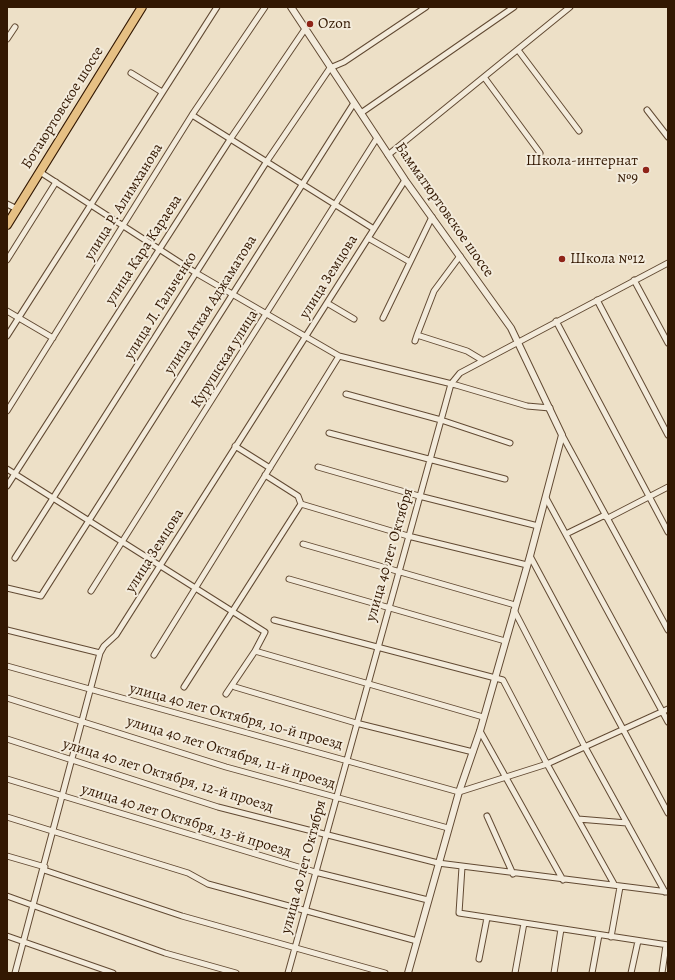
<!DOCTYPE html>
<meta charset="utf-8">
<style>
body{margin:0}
#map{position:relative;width:675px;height:980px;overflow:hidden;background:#ede0c7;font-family:Alegreya,serif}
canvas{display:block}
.frame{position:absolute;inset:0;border:8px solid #331802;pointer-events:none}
</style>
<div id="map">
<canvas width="675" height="980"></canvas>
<div class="frame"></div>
</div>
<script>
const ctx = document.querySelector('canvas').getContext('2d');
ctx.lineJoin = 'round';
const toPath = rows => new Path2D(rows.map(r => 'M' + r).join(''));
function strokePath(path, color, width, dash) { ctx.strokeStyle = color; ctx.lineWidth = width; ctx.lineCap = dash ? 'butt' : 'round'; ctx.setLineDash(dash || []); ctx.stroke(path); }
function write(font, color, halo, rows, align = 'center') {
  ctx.font = font + ' Alegreya,serif'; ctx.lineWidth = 4; ctx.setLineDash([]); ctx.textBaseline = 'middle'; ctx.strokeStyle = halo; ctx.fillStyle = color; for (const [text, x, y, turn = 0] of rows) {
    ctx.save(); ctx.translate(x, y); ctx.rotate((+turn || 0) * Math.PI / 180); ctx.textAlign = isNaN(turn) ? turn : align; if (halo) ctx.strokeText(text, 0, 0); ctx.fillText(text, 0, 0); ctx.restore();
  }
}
const minor = toPath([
 [7,39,15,27],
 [518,50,579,131],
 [131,73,162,92],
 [484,77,540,153],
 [647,110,668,137],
 [361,113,514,7],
 [192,115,374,229],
 [388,155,570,7],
 [40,172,196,273,339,356,456,385,527,406,550,408],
 [7,204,17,209],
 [368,238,410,262],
 [7,260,56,182],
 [634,280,668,343],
 [597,300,668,435],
 [327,303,354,319],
 [7,311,53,338],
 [383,318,432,217],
 [556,321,668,532],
 [417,335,434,291,460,256],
 [7,336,217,7],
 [415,341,417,335,467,351,482,360],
 [346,394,441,420,510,443],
 [7,411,192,115,265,7],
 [329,433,505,479],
 [562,435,668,630],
 [235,446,270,468],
 [318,467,419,496,538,526],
 [7,469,265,632,255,651,226,694],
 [7,486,231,138,305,29],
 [546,498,668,722],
 [301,504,408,536,527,565],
 [566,534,603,516,608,518,668,487],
 [303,544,515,605],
 [530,556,668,813],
 [15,558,267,161,330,68,344,62,426,7],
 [289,579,505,641],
 [7,588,41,596,354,103],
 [91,591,377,138],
 [514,610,585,747,665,892],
 [274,620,503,680,547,764,614,884],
 [7,630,100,653],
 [255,651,483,717],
 [154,655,339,356],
 [7,666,459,792,547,764,668,709],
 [184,687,301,504,298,496,265,475],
 [235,687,356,723,473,752],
 [7,698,226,767,448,828],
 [480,731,563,880],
 [7,739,218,807,438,863,668,892],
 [7,779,315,872,428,900],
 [487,816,513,874],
 [7,817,188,873,208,884,417,941],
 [578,819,627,823],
 [7,856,45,867],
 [462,867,459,913,668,945],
 [44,870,182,916,385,973],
 [7,896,165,953,236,973],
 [7,936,113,973],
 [611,937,620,887],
 [479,959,487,918],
 [15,973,100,653,104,646,116,635,405,180],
 [288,973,451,384,460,373,668,263],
 [515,973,524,923],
 [554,973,561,929],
 [592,973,599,935],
 [631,973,638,941],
 [662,973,666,945]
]);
const tertiary = toPath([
 [291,7,405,180,511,328,562,435,530,556,480,731,459,792,408,973]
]);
const primary = toPath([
 [7,225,142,7]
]);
strokePath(minor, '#624a33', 7);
strokePath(tertiary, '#624a33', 8);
strokePath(primary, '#331802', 10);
strokePath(minor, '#f3ebdb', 5);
strokePath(tertiary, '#f3ebdb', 6);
strokePath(primary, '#e6c084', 8);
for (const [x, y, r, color] of [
 [310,24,4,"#8f2418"],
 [646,170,4,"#8f2418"],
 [562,259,4,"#8f2418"]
]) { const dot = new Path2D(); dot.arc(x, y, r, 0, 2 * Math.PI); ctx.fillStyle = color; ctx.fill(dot); strokePath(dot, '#f3ebdb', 1.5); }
write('15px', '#331802', '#f3ebdb', [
 ["Ozon",318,24],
 ["Школа-интернат",638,161,"right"],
 ["№9",638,178,"right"],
 ["Школа №12",570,259]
], 'left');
write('15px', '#331802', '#f3ebdb', [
 ["Ботаюртовское шоссе",63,108,-58],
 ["улица Р. Алимханова",124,202,-58],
 ["Бамматюртовское шоссе",444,210,55],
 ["улица Кара Караева",144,250,-57],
 ["улица Земцова",329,277,-58],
 ["улица Аткая Аджаматова",211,305,-58],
 ["улица Л. Гальченко",161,306,-58],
 ["Курушская улица",225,359,-58],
 ["улица Земцова",155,551,-58],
 ["улица 40 лет Октября",390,555,-74],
 ["улица 40 лет Октября, 10-й проезд",236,717,15],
 ["улица 40 лет Октября, 11-й проезд",231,753,17],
 ["улица 40 лет Октября, 12-й проезд",168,776,17],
 ["улица 40 лет Октября, 13-й проезд",186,821,17],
 ["улица 40 лет Октября",304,867,-75]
]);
</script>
